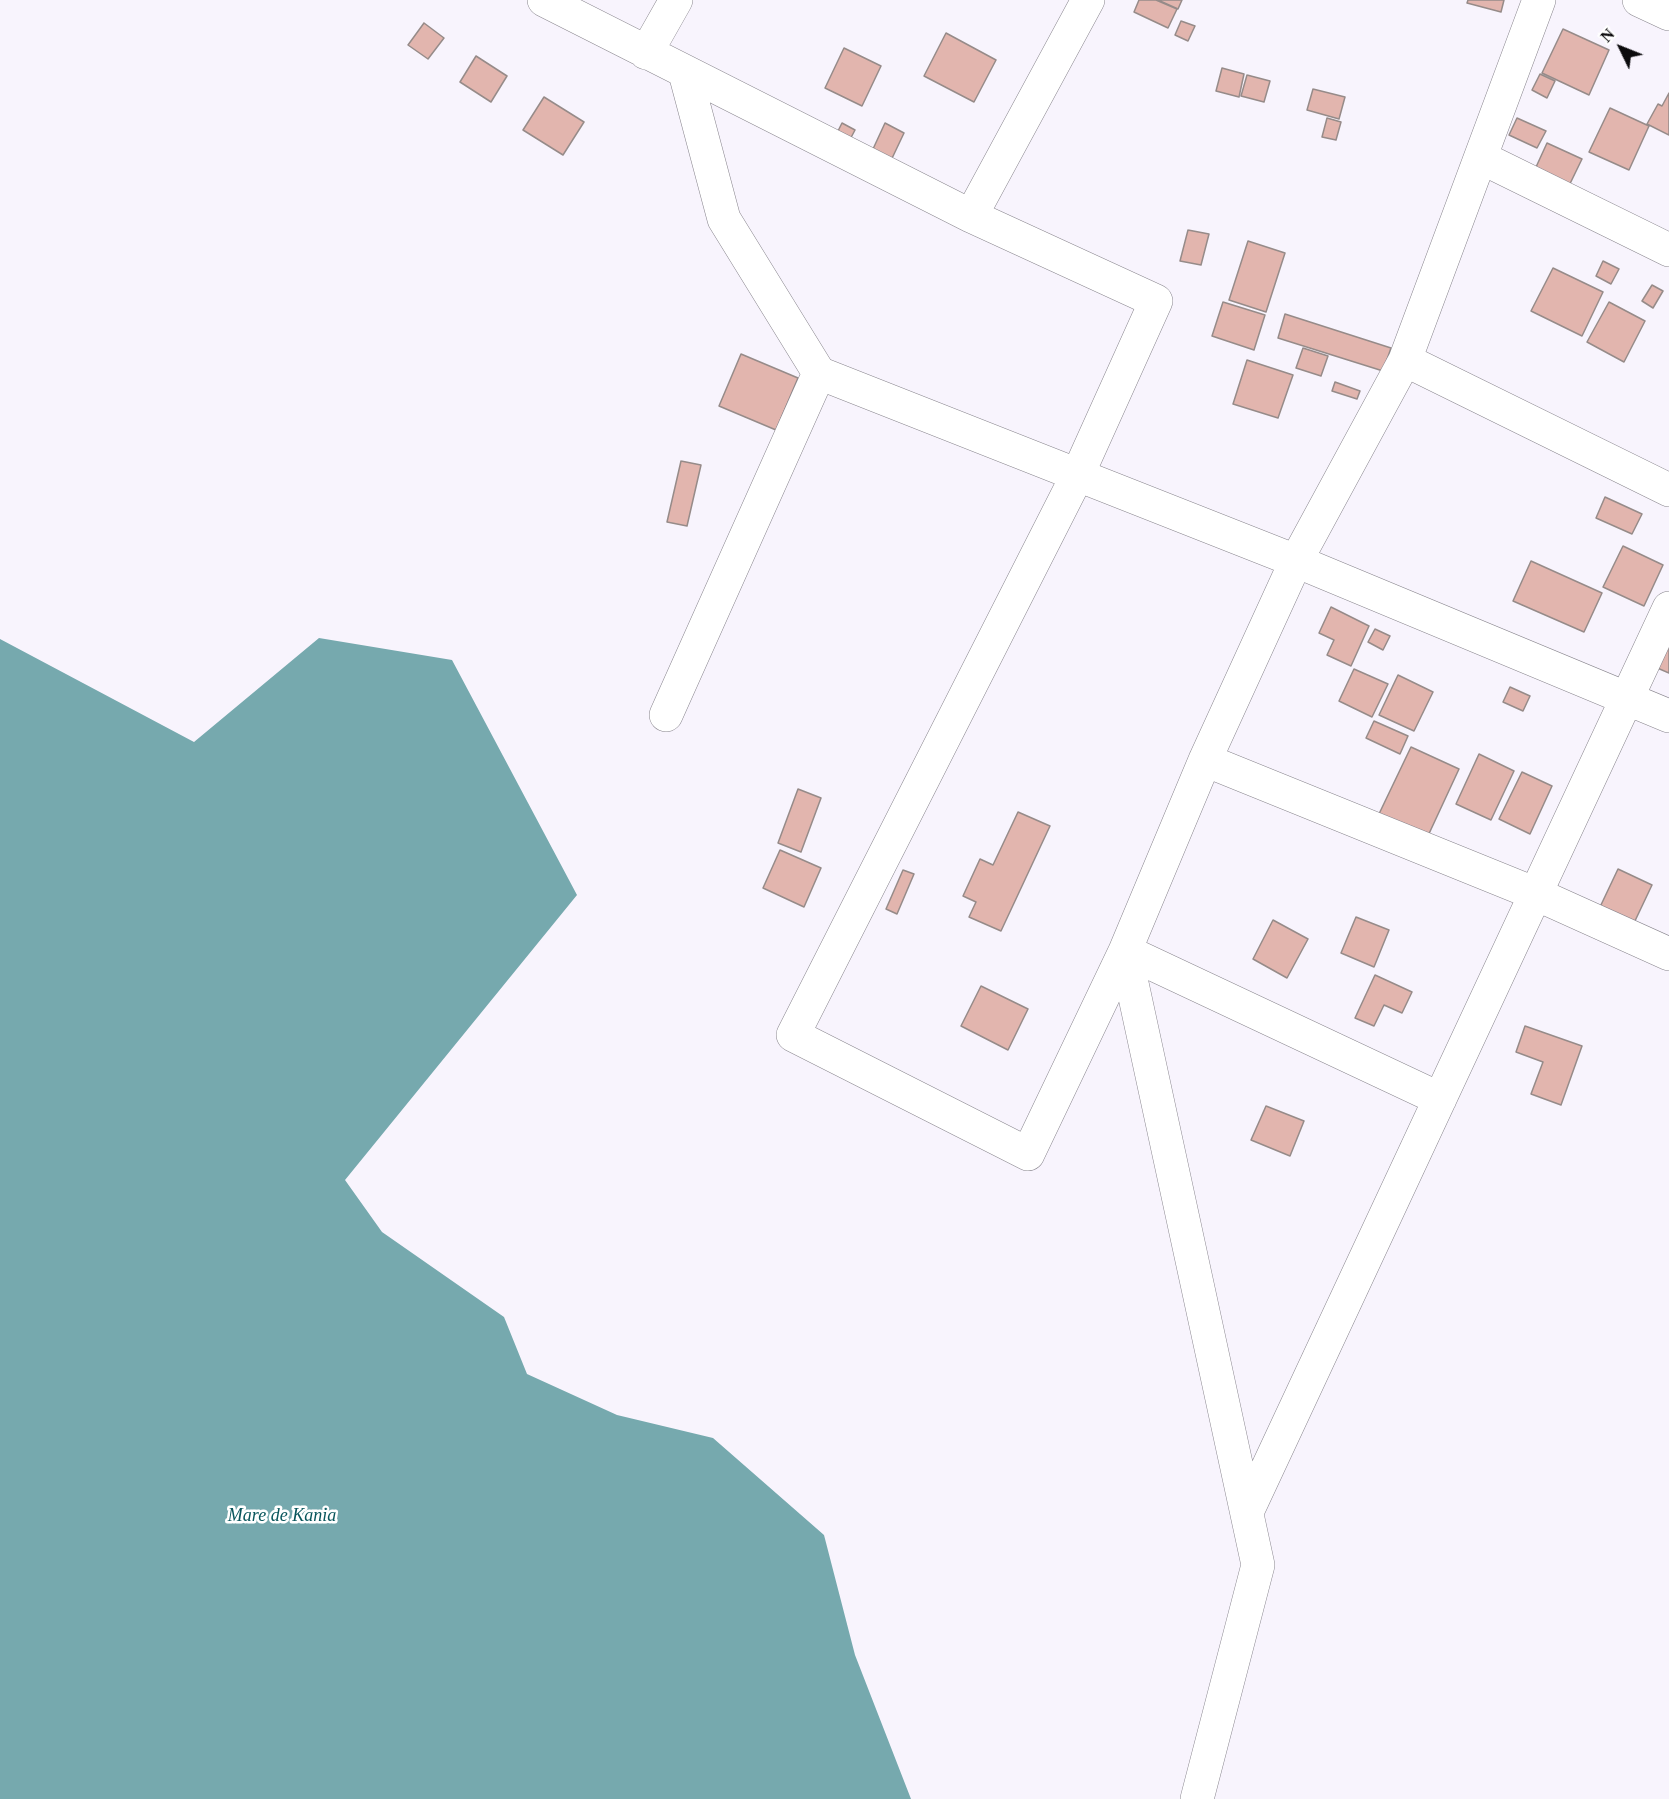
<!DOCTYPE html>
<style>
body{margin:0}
#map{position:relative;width:1669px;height:1799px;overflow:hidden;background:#f8f4fd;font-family:Georgia,serif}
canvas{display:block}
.north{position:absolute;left:1591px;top:18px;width:60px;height:60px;-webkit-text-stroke:4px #fff;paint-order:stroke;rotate:313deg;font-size:16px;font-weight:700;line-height:24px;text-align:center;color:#0c0b0d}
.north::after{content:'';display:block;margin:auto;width:21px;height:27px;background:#0c0b0d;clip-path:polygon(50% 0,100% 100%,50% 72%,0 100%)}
</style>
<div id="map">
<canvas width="1669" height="1799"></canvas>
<div class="north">N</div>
</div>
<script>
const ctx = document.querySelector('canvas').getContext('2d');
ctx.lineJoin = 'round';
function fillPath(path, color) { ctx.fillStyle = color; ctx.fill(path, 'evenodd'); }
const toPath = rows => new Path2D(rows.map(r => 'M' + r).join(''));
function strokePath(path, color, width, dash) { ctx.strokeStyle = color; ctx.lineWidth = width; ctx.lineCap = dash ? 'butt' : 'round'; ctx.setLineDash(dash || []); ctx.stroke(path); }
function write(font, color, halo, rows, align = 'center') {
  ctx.font = font + ' Georgia,serif'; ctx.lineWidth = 5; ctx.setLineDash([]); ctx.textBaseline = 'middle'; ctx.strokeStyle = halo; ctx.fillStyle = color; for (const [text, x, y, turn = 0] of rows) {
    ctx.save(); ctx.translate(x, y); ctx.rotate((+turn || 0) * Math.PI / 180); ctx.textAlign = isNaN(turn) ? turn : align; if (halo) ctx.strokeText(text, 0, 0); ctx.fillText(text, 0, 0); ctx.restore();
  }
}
fillPath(toPath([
 [319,638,452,660,577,895,345,1180,382,1232,504,1317,527,1374,617,1415,713,1438,824,1535,855,1655,911,1799,0,1799,0,639,194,742]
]), '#76a9ae');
const building = toPath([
 [1139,0,1156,0,1177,9,1168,28,1134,12,1139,0],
 [1158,0,1182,0,1178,9,1158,0],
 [1468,0,1504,0,1501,12,1467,3,1468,0],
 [1181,21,1195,26,1188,41,1175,35,1181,21],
 [424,23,444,38,428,59,408,45,424,23],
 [1563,29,1609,50,1589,95,1542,73,1563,29],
 [946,33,996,60,974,102,924,76,946,33],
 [844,48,881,66,862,106,825,88,844,48],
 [476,56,507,76,491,102,460,82,476,56],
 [1222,68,1244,74,1239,97,1216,91,1222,68],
 [1540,74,1555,81,1547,98,1532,90,1540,74],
 [1247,75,1270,81,1264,102,1241,96,1247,75],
 [1313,89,1345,97,1339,119,1307,110,1313,89],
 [1669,93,1669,135,1647,124,1658,104,1662,106,1669,93],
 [544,97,584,122,563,155,523,130,544,97],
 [1610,108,1649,126,1629,170,1589,152,1610,108],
 [1327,118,1341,122,1336,140,1322,137,1327,118],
 [1517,118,1546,131,1537,148,1509,135,1517,118],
 [842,123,855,130,845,149,832,143,842,123],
 [885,123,904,133,886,171,867,162,885,123],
 [1547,143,1582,159,1565,194,1531,178,1547,143],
 [1188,230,1209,234,1201,265,1180,261,1188,230],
 [1248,241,1285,253,1266,312,1229,300,1248,241],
 [1603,261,1619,269,1611,284,1596,276,1603,261],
 [1553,268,1603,292,1582,336,1531,311,1553,268],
 [1652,285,1663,291,1653,308,1642,301,1652,285],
 [1223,302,1265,315,1254,350,1212,336,1223,302],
 [1609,302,1645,321,1624,362,1587,342,1609,302],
 [1285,314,1391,348,1383,371,1278,338,1285,314],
 [1303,348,1328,356,1321,376,1296,368,1303,348],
 [741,354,798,378,776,430,719,406,741,354],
 [1247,360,1293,375,1278,418,1233,404,1247,360],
 [1335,382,1360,391,1357,399,1332,391,1335,382],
 [681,461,701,465,687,526,667,522,681,461],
 [1605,497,1642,514,1632,534,1596,518,1605,497],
 [1623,546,1663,565,1644,606,1603,587,1623,546],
 [1531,561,1602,593,1584,632,1513,601,1531,561],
 [1331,607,1369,626,1351,666,1327,655,1334,640,1319,633,1331,607],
 [1375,629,1390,636,1383,650,1368,642,1375,629],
 [1669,636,1669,673,1655,667,1669,636],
 [1354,669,1388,684,1372,717,1339,701,1354,669],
 [1398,675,1433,692,1414,731,1379,715,1398,675],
 [1510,687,1530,696,1523,711,1503,702,1510,687],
 [1374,721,1408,736,1400,754,1366,738,1374,721],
 [1411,747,1459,769,1427,838,1378,816,1411,747],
 [1479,754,1514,771,1491,820,1456,804,1479,754],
 [1522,772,1552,786,1530,834,1499,819,1522,772],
 [798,789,821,798,801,852,778,843,798,789],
 [1018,812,1050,826,1001,931,969,917,976,902,963,896,980,859,993,865,1018,812],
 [780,850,821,868,804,907,763,888,780,850],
 [1618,869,1652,885,1634,923,1600,907,1618,869],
 [903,870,914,874,897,914,886,909,903,870],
 [1356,917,1389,930,1374,967,1341,953,1356,917],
 [1273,920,1308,939,1287,978,1253,959,1273,920],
 [1375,975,1412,992,1402,1013,1384,1005,1374,1026,1355,1018,1375,975],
 [981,986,1028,1009,1008,1050,961,1026,981,986],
 [1525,1026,1582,1046,1561,1105,1531,1094,1543,1062,1516,1052,1525,1026],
 [1266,1106,1304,1121,1290,1156,1251,1140,1266,1106]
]);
fillPath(building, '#e2b5ae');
strokePath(building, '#968b89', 1.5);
const minor = toPath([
 [544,0,971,216,1156,301,1078,474,793,1035,1028,1154,1125,951,1205,760,1296,561,1405,360,1539,0],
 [1639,0,1669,14],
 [646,53,676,0],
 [1482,158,1669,250],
 [971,216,1088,0],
 [1405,360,1669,490],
 [819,373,1296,561,1669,716],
 [666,715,819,373,724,219,685,73],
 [1205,760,1536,894,1669,954],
 [1125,951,1258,1565,1197,1799],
 [1125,951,1440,1099],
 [1247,1512,1669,608]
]);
strokePath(minor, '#89868e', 34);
strokePath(minor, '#fff', 33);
write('italic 18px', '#09565c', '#fff', [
 ["Mare de Kania",282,1516]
]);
</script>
